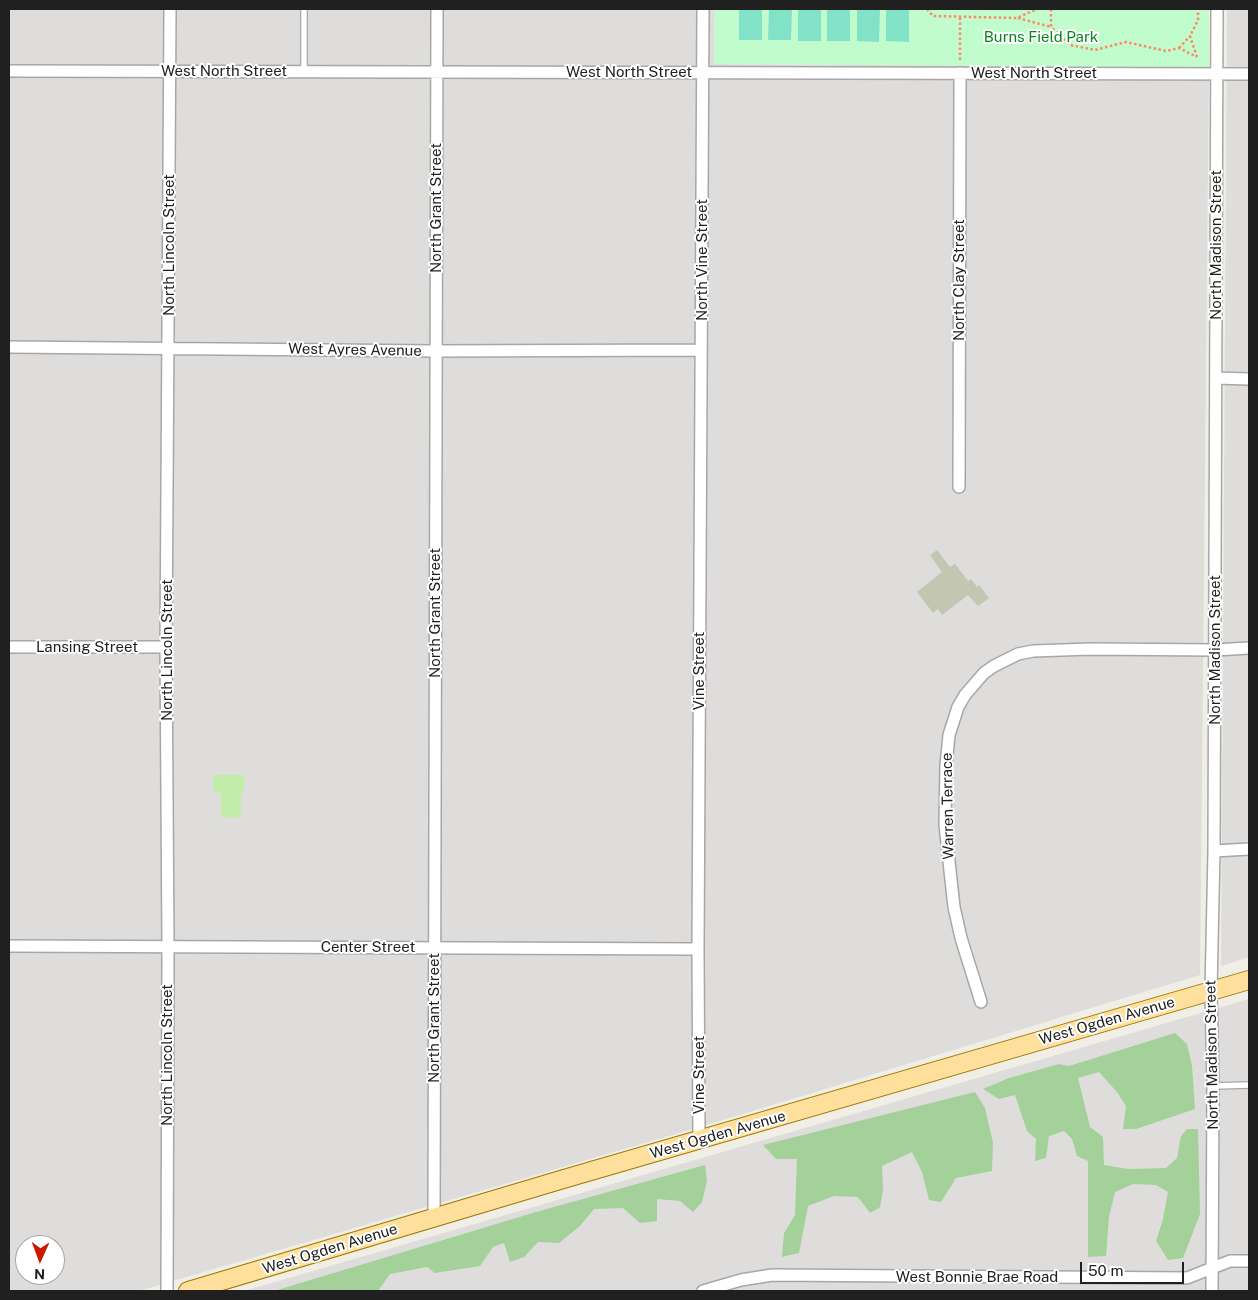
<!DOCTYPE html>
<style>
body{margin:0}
#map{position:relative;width:1258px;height:1300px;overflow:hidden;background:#f1eee6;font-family:"Public Sans",sans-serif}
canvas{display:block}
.frame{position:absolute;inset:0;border:10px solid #202020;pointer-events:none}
.north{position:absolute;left:15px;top:1235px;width:50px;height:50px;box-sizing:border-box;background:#fff;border:1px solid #a6a6a6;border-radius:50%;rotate:182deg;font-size:14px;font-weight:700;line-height:20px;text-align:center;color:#202020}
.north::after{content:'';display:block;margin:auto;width:18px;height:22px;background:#cf1600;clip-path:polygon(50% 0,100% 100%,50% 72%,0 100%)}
.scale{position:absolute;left:1080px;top:1262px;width:104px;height:22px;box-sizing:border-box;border:2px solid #202020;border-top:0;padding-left:6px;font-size:15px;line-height:18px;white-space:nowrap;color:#202020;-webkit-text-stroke:4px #fff;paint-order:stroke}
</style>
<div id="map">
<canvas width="1258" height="1300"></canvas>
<div class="frame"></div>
<div class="north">N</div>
<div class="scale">50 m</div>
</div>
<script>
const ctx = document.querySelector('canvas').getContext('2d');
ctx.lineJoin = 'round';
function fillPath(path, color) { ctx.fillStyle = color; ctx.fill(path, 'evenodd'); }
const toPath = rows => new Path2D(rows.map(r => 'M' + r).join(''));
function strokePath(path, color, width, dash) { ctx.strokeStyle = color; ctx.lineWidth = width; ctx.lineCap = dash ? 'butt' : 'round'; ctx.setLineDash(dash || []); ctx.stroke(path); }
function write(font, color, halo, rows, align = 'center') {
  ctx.font = font + ' "Public Sans",sans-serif'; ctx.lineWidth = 4; ctx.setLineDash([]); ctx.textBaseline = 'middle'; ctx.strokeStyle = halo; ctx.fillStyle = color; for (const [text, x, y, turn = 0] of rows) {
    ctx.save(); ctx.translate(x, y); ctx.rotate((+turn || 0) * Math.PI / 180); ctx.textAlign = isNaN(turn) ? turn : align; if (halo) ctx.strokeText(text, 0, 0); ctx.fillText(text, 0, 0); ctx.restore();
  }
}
fillPath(toPath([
 [9,9,714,9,714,64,1209,67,1200,975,720,1121,139,1291,9,1291],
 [25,1245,55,1245,55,1275,25,1275],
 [1227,9,1249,9,1249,957,1221,966],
 [1249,999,1249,1291,244,1291]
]), '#dedddc');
fillPath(toPath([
 [937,550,950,567,955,564,968,581,971,579,977,587,979,585,989,598,978,606,968,595,942,615,938,609,933,613,917,592,942,572,930,555]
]), '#c3c6b0');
fillPath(toPath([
 [213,775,244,775,244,793,241,793,241,818,221,817,221,793,213,793]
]), '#c3ecaa');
fillPath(toPath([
 [1175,1033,1187,1044,1192,1066,1195,1109,1136,1129,1123,1129,1126,1106,1117,1092,1099,1072,1078,1078,1090,1127,1103,1137,1104,1165,1128,1169,1166,1168,1177,1158,1181,1136,1187,1129,1198,1129,1200,1214,1183,1258,1168,1260,1156,1241,1163,1219,1168,1192,1156,1185,1133,1184,1115,1192,1109,1217,1106,1256,1088,1257,1088,1161,1077,1156,1072,1139,1064,1131,1049,1136,1046,1158,1035,1161,1036,1139,1027,1131,1015,1095,999,1099,983,1089,1009,1078,1059,1064,1069,1066],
 [975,1092,985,1108,993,1143,992,1171,956,1178,941,1202,929,1200,922,1172,912,1152,882,1166,883,1191,880,1207,870,1213,858,1197,834,1196,808,1206,799,1253,782,1257,784,1233,795,1215,797,1159,776,1159,763,1145],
 [705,1165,707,1181,702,1202,693,1212,680,1201,657,1199,657,1221,640,1223,623,1208,594,1209,580,1226,559,1243,538,1242,524,1257,510,1262,504,1243,493,1247,480,1266,435,1273,427,1267,390,1274,378,1291,274,1291,536,1212]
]), '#a3d199');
fillPath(toPath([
 [714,9,1209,9,1209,67,714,64]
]), '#c1fccc');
fillPath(toPath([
 [739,9,762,9,762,40,739,40],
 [769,9,792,9,791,40,768,40],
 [798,9,821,9,821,41,798,41],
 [827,9,850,9,850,41,827,41],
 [857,9,880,9,879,42,857,41],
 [886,9,909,9,909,42,886,41]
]), '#81e2c7');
const lane = toPath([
 [304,72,304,9],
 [1213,1086,1249,1085]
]);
const street = toPath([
 [9,71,1249,74],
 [9,347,435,351,701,350],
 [1216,378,1249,379],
 [959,487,960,73],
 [9,647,166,647],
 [1214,851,1249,849],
 [9,946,698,949,703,9],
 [698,949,699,1141],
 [981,1002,961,938,954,907,945,825,946,765,949,735,958,707,965,695,984,673,994,666,1018,654,1033,651,1091,649,1215,650,1249,648],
 [434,1217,437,9],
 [167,1291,168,946,166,647,170,9],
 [703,1291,741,1280,772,1275,1187,1278,1230,1261,1249,1261],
 [1212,1291,1213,1086,1211,991,1214,851,1217,9]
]);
const primary = toPath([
 [188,1291,567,1178,1249,980]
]);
strokePath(lane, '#a7a7a7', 8);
strokePath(street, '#a7a7a7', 14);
strokePath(primary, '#9b7800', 20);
strokePath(toPath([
 [927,9,933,16,1017,18,1037,9],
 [1051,9,1051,27,1070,45,1095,50,1126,42,1166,51,1179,48,1197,57],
 [1018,18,1051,27],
 [1179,48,1190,36],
 [1197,57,1190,36,1198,20,1198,9],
 [960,60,960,17]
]), '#ff8868', 2.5, [2.5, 2.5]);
strokePath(lane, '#fff', 5.5);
strokePath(street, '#fff', 11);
strokePath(primary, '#ffdf9c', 18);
write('15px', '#07841f', '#fff', [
 ["Burns Field Park",1041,37]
]);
write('15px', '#202020', '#fff', [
 ["West North Street",224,71],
 ["West North Street",629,72],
 ["West North Street",1034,73],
 ["North Grant Street",436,208,-90],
 ["North Lincoln Street",169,245,-90],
 ["North Madison Street",1216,245,-90],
 ["North Vine Street",702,260,-90],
 ["North Clay Street",959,280,-90],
 ["West Ayres Avenue",355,350,1],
 ["North Grant Street",435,613,-90],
 ["Lansing Street",87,647],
 ["North Lincoln Street",167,650,-90],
 ["North Madison Street",1215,650,-90],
 ["Vine Street",699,671,-90],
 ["Warren Terrace",948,806,-91],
 ["Center Street",368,947],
 ["North Grant Street",434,1018,-90],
 ["West Ogden Avenue",1107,1021,-16],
 ["North Lincoln Street",167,1055,-90],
 ["North Madison Street",1212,1055,-91],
 ["Vine Street",699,1075,-90],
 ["West Ogden Avenue",718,1135,-16],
 ["West Ogden Avenue",330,1249,-17],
 ["West Bonnie Brae Road",977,1277]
]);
</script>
